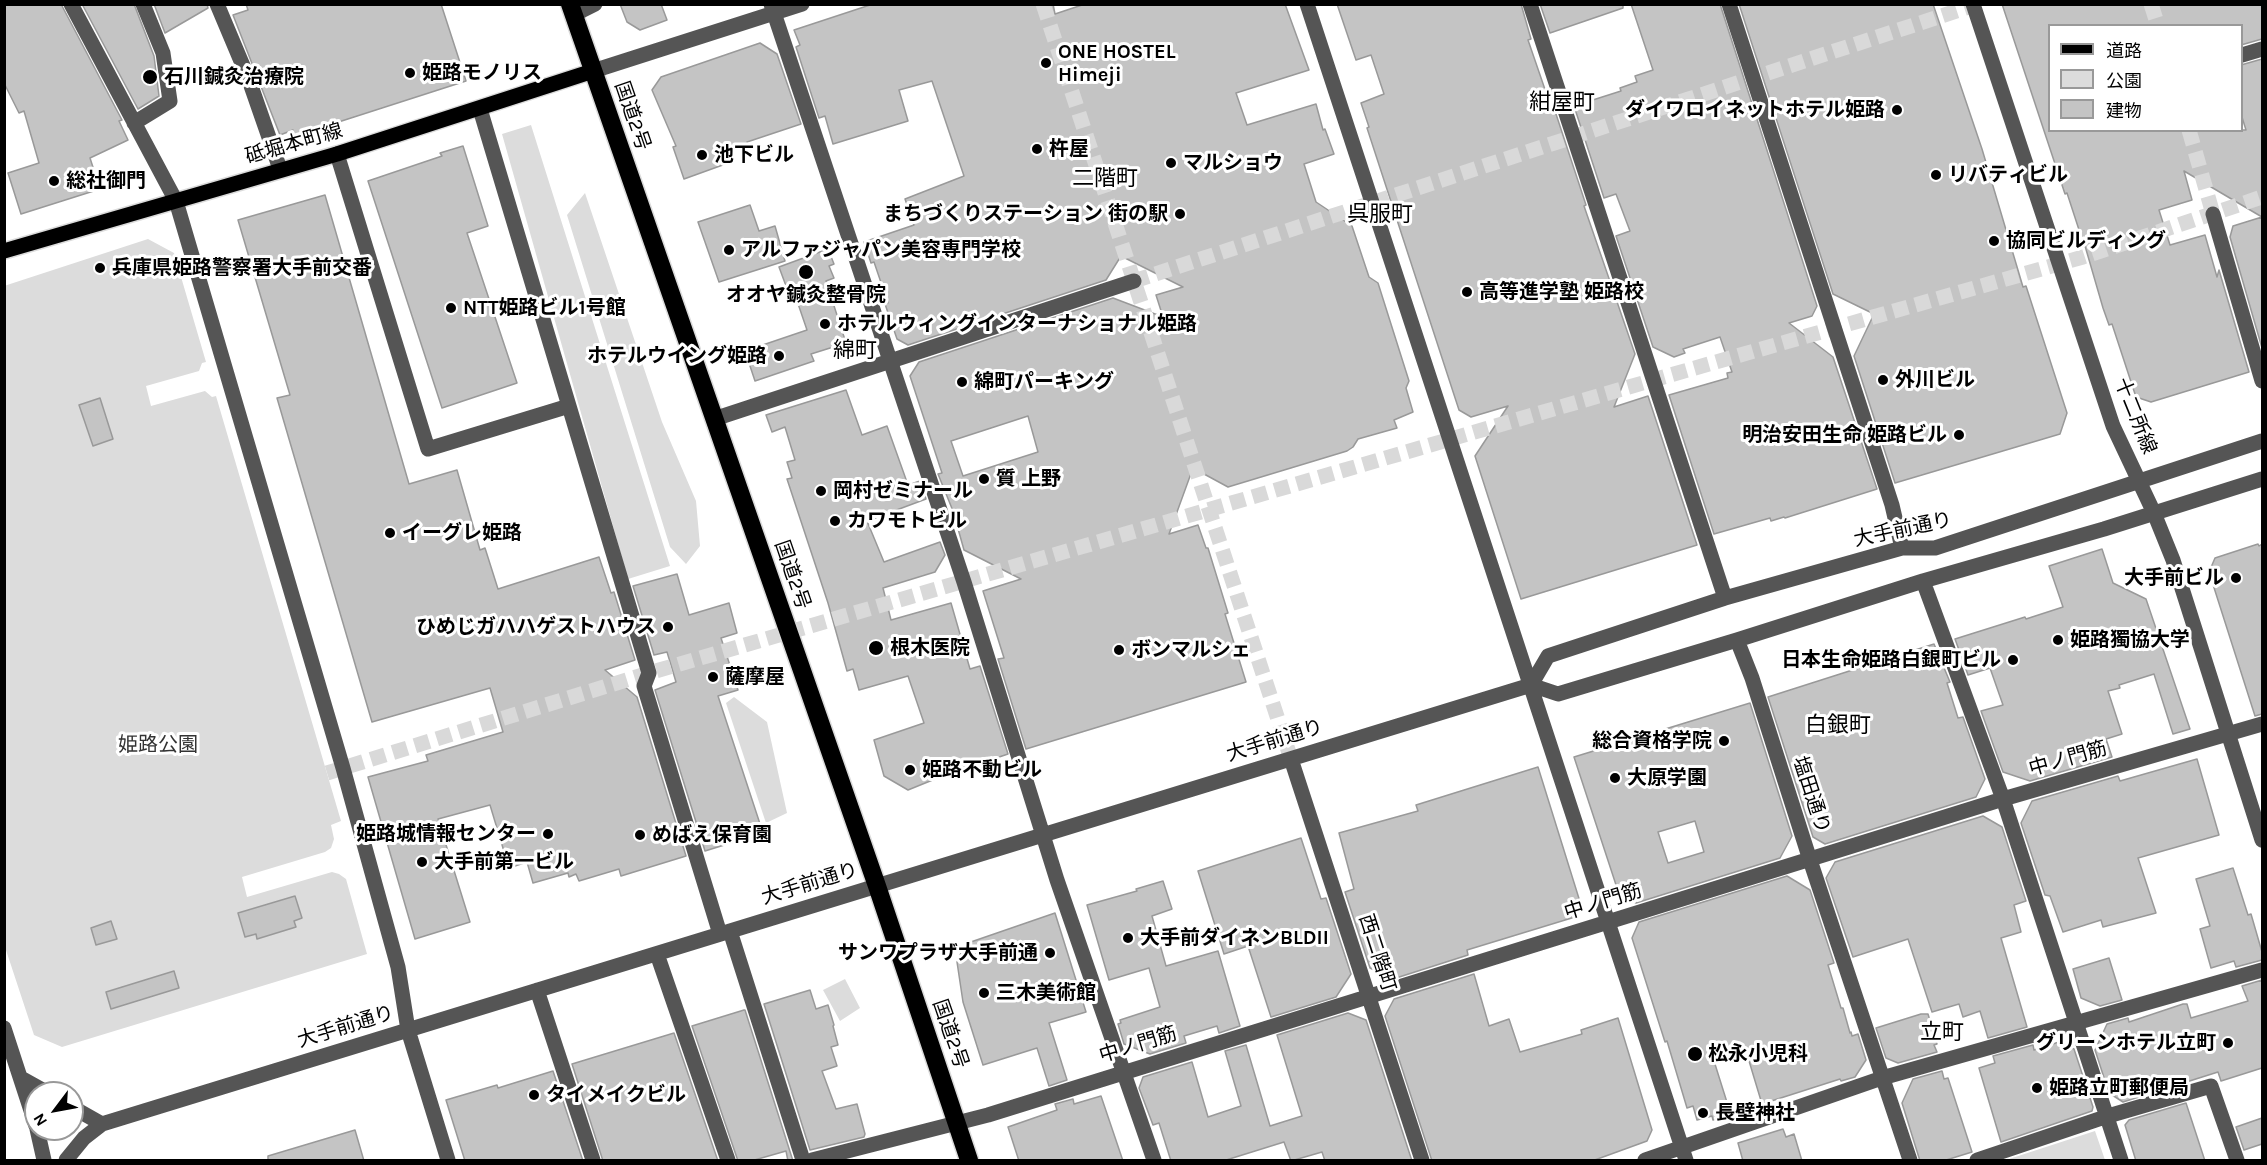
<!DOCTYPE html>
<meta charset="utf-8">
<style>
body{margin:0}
#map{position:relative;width:2267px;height:1165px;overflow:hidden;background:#fff;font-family:Karla,"Noto Sans JP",sans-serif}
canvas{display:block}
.frame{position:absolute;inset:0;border:6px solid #000;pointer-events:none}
.legend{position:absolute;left:2048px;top:24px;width:195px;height:108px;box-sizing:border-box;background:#fff;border:2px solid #999;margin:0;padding:8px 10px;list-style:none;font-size:18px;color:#000}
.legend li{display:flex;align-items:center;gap:12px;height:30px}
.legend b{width:30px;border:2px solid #999}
.north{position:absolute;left:24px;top:1081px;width:60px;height:60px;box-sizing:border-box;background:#fff;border:2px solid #999;border-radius:50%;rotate:238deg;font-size:16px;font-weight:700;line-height:24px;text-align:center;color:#000}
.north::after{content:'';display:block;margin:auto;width:21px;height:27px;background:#000;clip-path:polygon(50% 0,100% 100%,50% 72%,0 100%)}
</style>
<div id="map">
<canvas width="2267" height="1165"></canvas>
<div class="frame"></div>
<ul class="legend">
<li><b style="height:8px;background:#000"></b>道路</li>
<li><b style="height:16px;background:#dcdcdc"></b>公園</li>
<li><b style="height:16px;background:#c4c4c4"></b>建物</li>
</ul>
<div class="north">N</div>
</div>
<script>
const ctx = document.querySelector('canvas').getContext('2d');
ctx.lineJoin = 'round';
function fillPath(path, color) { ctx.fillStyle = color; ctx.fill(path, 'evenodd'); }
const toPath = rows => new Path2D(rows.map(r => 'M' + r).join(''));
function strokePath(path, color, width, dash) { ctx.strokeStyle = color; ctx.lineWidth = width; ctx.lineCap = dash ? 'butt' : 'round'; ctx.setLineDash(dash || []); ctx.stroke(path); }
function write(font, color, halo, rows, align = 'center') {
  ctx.font = font + ' Karla,"Noto Sans JP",sans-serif'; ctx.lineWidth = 6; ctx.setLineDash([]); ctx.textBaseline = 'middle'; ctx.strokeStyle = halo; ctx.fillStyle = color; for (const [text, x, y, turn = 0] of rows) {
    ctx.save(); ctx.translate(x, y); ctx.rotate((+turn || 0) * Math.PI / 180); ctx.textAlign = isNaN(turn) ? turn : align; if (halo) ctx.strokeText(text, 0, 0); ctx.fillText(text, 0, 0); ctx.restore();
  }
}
fillPath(toPath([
 [531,125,670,566,628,579,502,134],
 [585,193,662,422,696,501,700,546,686,564,670,547,567,215],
 [148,239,174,253,206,362,202,363,199,371,146,386,151,406,205,391,212,397,216,396,341,821,331,825,334,839,331,848,325,852,242,877,247,897,332,872,339,874,346,879,367,954,62,1047,34,1035,5,947,4,286],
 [734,697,767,722,787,813,766,823,726,703],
 [845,979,860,1008,840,1021,823,990],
 [2095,1131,2105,1160,2006,1160]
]), '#dcdcdc');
const building = toPath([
 [4,4,61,4,122,120,119,121,128,140,90,158,100,189,21,214,8,173,39,163,24,111,19,113,4,83,4,4],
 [82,4,134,4,154,56,159,96,138,109,82,4],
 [154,4,207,4,208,8,165,33,154,4],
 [246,4,441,4,466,81,295,136,293,130,280,135,233,15,248,10,246,4],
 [620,4,661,4,667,20,640,30,627,22,620,4],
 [873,4,1053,4,1055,14,1085,4,1285,4,1309,70,1236,93,1247,125,1316,104,1323,130,1325,129,1334,154,1304,164,1316,202,1352,226,1369,277,1378,283,1409,381,1406,388,1413,412,1394,420,1397,428,1358,439,1353,447,1347,451,1228,487,1193,468,1169,534,1198,525,1206,548,1208,548,1228,613,1225,614,1246,682,1026,749,998,659,1004,658,983,591,1021,579,964,550,953,511,938,474,942,473,910,376,919,362,1113,298,1163,317,1156,295,1183,287,1121,256,1106,280,908,345,897,339,885,304,888,303,874,262,871,263,864,242,914,225,905,199,964,176,932,81,899,90,908,121,833,144,825,116,819,118,796,47,800,45,794,30,873,4],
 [1028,416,1038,452,963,476,951,441,1028,416],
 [1337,4,1521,4,1531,39,1528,40,1550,104,1552,104,1555,111,1586,205,1584,206,1635,354,1614,407,1648,396,1697,545,1521,599,1475,456,1508,406,1471,417,1459,410,1367,128,1369,127,1361,103,1384,94,1371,55,1356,60,1337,4],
 [1540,4,1623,4,1623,8,1550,33,1540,4],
 [1631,4,1720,4,1817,306,1812,316,1789,323,1833,357,1877,489,1785,518,1784,517,1771,521,1770,518,1714,534,1669,395,1728,378,1727,373,1732,372,1720,337,1683,349,1685,353,1674,357,1653,347,1616,236,1630,231,1616,194,1604,198,1574,106,1621,91,1620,88,1637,82,1635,76,1653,70,1631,4],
 [1739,4,1933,4,1982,149,2023,287,2026,286,2067,413,2060,434,1895,483,1854,356,1874,314,1833,294,1739,4],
 [2002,4,2262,4,2262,39,2241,45,2241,26,2049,26,2049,130,2246,130,2241,114,2241,65,2262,59,2262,217,2184,171,2192,200,2159,210,2170,245,2205,235,2217,277,2219,270,2249,372,2151,402,2139,398,2135,394,2112,324,2109,325,2103,308,2083,239,2082,239,2067,193,2065,194,2002,4],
 [760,43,777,54,801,124,747,142,748,144,727,151,731,162,684,179,673,147,676,146,652,90,661,77,760,43],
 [463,146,488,226,467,233,517,383,442,408,368,181,442,156,440,153,463,146],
 [325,195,409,484,457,470,480,550,485,548,498,589,599,557,611,593,614,592,635,660,605,670,637,697,686,856,621,876,619,869,579,881,576,874,569,877,568,873,533,883,527,862,509,868,490,805,438,819,470,922,415,939,368,777,428,761,426,755,503,732,490,688,372,722,277,398,290,395,238,220,325,195],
 [750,205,759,231,775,226,785,261,719,282,698,222,750,205],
 [2262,217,2262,348,2230,237,2233,226,2262,217],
 [828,249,834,264,829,266,834,278,826,281,846,343,811,354,814,361,755,381,745,351,807,330,794,292,789,294,779,267,828,249],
 [846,390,862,435,887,426,908,485,920,481,926,499,867,521,884,562,940,542,945,555,935,572,883,588,891,620,951,603,970,669,980,666,1008,754,940,777,908,790,884,776,874,740,924,723,908,676,859,690,853,669,847,671,828,603,787,479,792,478,787,462,795,460,785,427,772,432,766,415,846,390],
 [100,398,113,439,93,446,79,405,100,398],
 [2258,544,2259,546,2262,544,2262,714,2255,716,2209,572,2215,558,2258,544],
 [2102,549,2113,583,2146,599,2190,729,2173,734,2154,674,2119,685,2120,688,2108,691,2122,734,2106,739,2112,757,2030,781,2003,772,1981,711,2003,705,1990,668,1968,675,1955,639,2025,617,2026,619,2063,607,2049,566,2102,549],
 [677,574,689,615,729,603,737,633,721,638,738,690,718,696,763,833,705,851,655,690,676,682,667,652,654,655,633,586,677,574],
 [1934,644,1950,682,1947,683,1958,718,1963,717,1985,779,1976,797,1825,844,1813,837,1768,697,1934,644],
 [1750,703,1792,836,1780,858,1636,903,1619,894,1574,757,1750,703],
 [1695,821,1704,852,1668,863,1658,832,1695,821],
 [2197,759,2219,835,2138,858,2156,913,2103,927,2101,920,2063,932,2050,896,2045,895,2021,823,2032,801,2118,776,2120,781,2197,759],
 [1538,767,1581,905,1580,909,1576,910,1577,913,1575,913,1575,917,1467,950,1468,955,1393,979,1370,968,1345,892,1354,889,1339,833,1418,811,1416,805,1538,767],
 [1983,816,2002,827,2026,901,2014,905,2021,932,2001,938,2027,1027,1988,1038,1980,1011,1963,1017,1959,1004,1932,1012,1908,939,1853,957,1826,878,1835,862,1983,816],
 [1301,838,1321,899,1326,898,1351,974,1336,997,1271,1017,1248,946,1224,954,1198,871,1301,838],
 [2233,868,2248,915,2251,914,2262,952,2262,960,2236,967,2234,961,2211,968,2200,929,2210,926,2196,879,2233,868],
 [1787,876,1810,890,1834,963,1828,965,1841,1008,1843,1008,1850,1033,1851,1032,1852,1036,1858,1034,1866,1060,1855,1077,1841,1081,1840,1079,1762,1104,1746,1051,1714,1061,1731,1115,1713,1120,1712,1116,1697,1120,1693,1106,1687,1108,1667,1041,1665,1042,1632,938,1639,922,1787,876],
 [1163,881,1172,909,1152,916,1166,966,1218,951,1240,1026,1219,1033,1217,1026,1184,1036,1186,1043,1150,1054,1124,1044,1118,1024,1121,1023,1120,1020,1160,1007,1149,968,1109,980,1087,905,1137,891,1136,889,1163,881],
 [295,896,302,918,294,921,296,927,257,939,256,934,245,937,238,913,295,896],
 [1055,913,1086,1012,1049,1023,1067,1080,1049,1086,1037,1048,983,1065,963,1002,957,962,965,944,1055,913],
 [111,921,117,939,96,945,91,928,111,921],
 [2109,958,2122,1000,2100,1006,2081,998,2073,969,2109,958],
 [174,971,179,988,111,1009,106,992,174,971],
 [1474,974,1489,1026,1509,1019,1520,1052,1582,1034,1581,1030,1618,1018,1652,1130,1647,1141,1592,1161,1432,1161,1385,1016,1394,999,1474,974],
 [2262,980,2262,1068,2221,1081,2218,1072,2123,1102,2109,1093,2095,1050,2107,1024,2128,1018,2129,1022,2183,1004,2187,1004,2191,1018,2248,1001,2242,986,2262,980],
 [810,990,816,1009,828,1005,834,1025,833,1026,838,1045,831,1047,837,1066,822,1071,836,1109,857,1104,865,1134,864,1137,810,1150,764,1004,810,990],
 [744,1010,745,1010,793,1161,788,1161,786,1151,751,1161,738,1161,692,1026,744,1010],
 [1348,1013,1366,1020,1412,1161,1325,1161,1322,1152,1291,1161,1284,1142,1223,1161,1171,1161,1159,1123,1153,1125,1139,1088,1143,1077,1192,1062,1208,1117,1241,1106,1225,1051,1246,1045,1270,1126,1302,1116,1277,1035,1348,1013],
 [1921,1014,1928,1014,1937,1044,1934,1045,1937,1052,1898,1063,1886,1058,1876,1028,1921,1014],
 [674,1033,718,1161,603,1161,572,1064,674,1033],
 [2059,1042,2074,1049,2093,1107,2092,1111,2001,1142,1979,1068,1995,1063,1993,1056,2033,1045,2034,1050,2059,1042],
 [553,1071,583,1161,465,1161,446,1100,497,1085,498,1088,553,1071],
 [1942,1071,1944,1079,1948,1078,1972,1152,1943,1161,1920,1161,1902,1103,1913,1079,1942,1071],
 [1101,1096,1123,1161,1019,1161,1008,1127,1057,1110,1055,1104,1073,1099,1074,1104,1101,1096],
 [2186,1103,2205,1161,2136,1161,2125,1125,2129,1120,2186,1103],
 [2262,1118,2262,1144,2244,1150,2236,1127,2262,1118],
 [1783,1129,1786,1137,1794,1134,1802,1161,1743,1161,1738,1143,1783,1129],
 [355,1130,364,1161,268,1161,268,1156,355,1130]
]);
fillPath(building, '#c4c4c4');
strokePath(building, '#999', 1.5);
strokePath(toPath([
 [1043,4,1291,759],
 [2151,4,2158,26],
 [2189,130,2213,214],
 [1134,281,1978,4],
 [327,773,649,673,1653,380,2083,257,2262,197]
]), '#d9d9d9', 15, [15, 8]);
const major = toPath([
 [4,251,337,154,593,71]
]);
const highway = toPath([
 [570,4,877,886,969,1160]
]);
strokePath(major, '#dbdbdb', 18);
strokePath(highway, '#dbdbdb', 21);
strokePath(toPath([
 [71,4,176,201,343,768,398,967,408,1030,448,1160],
 [217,4,249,80,280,169],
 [771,4,964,582,1057,880,1154,1160],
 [1307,4,1686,1160],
 [1530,4,1725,598],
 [1729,4,1892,505,1902,548],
 [1973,4,2113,426,2154,513,2173,560,2262,840],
 [573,15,595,4],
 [2242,55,2262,49],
 [593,71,802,4],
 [134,123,170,101,163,53,143,4],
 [337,154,428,449,569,406,480,109],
 [2213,214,2262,381],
 [569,406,649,673,644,686,720,934],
 [714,419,1134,281],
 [1923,581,2003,799,2121,1160],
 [1737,640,1752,678,1810,860,1910,1160],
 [1531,685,1548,656,1725,598,1902,548,1935,548,2262,441],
 [1291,759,1422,1160],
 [730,931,803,1160],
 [657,954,728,1160],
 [537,990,593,1160],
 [4,1028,36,1126],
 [21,1078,48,1093],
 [72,1107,102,1124],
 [37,1129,44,1160],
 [66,1160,84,1138,102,1124,1531,685,1558,694,1737,640,1923,581,2104,529,2262,479],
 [812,1160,988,1115,2003,799,2262,724],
 [1645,1160,1882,1078,2262,970],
 [1977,1160,2108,1116,2211,1086,2237,1160]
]), '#555', 15);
strokePath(major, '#000', 15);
strokePath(highway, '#000', 18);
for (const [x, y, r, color] of [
 [1046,63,6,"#000"],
 [410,73,6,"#000"],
 [150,77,8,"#000"],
 [1897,110,6,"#000"],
 [1037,149,6,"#000"],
 [702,155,6,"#000"],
 [1171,163,6,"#000"],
 [1936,175,6,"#000"],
 [54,181,6,"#000"],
 [1180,214,6,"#000"],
 [1994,241,6,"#000"],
 [729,250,6,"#000"],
 [100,268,6,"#000"],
 [806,272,8,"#000"],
 [1467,292,6,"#000"],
 [451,308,6,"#000"],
 [825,324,6,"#000"],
 [779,356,6,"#000"],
 [1883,380,6,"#000"],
 [962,382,6,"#000"],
 [1959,435,6,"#000"],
 [984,479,6,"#000"],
 [821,491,6,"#000"],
 [835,521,6,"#000"],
 [390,533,6,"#000"],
 [2236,578,6,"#000"],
 [668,627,6,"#000"],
 [2058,640,6,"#000"],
 [876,648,8,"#000"],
 [1119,650,6,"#000"],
 [2013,660,6,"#000"],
 [713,677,6,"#000"],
 [1724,741,6,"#000"],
 [910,770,6,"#000"],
 [1615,778,6,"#000"],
 [548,834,6,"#000"],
 [640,835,6,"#000"],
 [422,862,6,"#000"],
 [1128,938,6,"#000"],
 [1050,953,6,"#000"],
 [984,993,6,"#000"],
 [2228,1043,6,"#000"],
 [1695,1054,8,"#000"],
 [2037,1088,6,"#000"],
 [534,1095,6,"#000"],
 [1703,1113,6,"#000"]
]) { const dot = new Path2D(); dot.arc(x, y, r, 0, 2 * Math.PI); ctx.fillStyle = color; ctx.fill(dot); strokePath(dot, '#fff', 2); }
write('bold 20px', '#000', '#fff', [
 ["ONE HOSTEL",1058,52],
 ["Himeji",1058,75],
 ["姫路モノリス",422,73],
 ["石川鍼灸治療院",164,77],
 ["ダイワロイネットホテル姫路",1885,110,"right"],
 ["杵屋",1049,149],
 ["池下ビル",714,155],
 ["マルショウ",1183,163],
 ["リバティビル",1948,175],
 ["総社御門",66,181],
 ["まちづくりステーション 街の駅",1168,214,"right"],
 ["協同ビルディング",2006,241],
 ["アルファジャパン美容専門学校",741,250],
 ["兵庫県姫路警察署大手前交番",112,268],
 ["高等進学塾 姫路校",1479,292],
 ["オオヤ鍼灸整骨院",806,295,"center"],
 ["NTT姫路ビル1号館",463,308],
 ["ホテルウィングインターナショナル姫路",837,324],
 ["ホテルウイング姫路",767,356,"right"],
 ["外川ビル",1895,380],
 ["綿町パーキング",974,382],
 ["明治安田生命 姫路ビル",1947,435,"right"],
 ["質 上野",996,479],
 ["岡村ゼミナール",833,491],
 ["カワモトビル",847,521],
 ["イーグレ姫路",402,533],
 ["大手前ビル",2224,578,"right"],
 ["ひめじガハハゲストハウス",656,627,"right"],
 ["姫路獨協大学",2070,640],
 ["根木医院",890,648],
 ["ボンマルシェ",1131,650],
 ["日本生命姫路白銀町ビル",2001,660,"right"],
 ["薩摩屋",725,677],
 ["総合資格学院",1712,741,"right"],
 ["姫路不動ビル",922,770],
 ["大原学園",1627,778],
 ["姫路城情報センター",536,834,"right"],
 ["めばえ保育園",652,835],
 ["大手前第一ビル",434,862],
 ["大手前ダイネンBLDII",1140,938],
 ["サンワプラザ大手前通",1038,953,"right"],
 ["三木美術館",996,993],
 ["グリーンホテル立町",2216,1043,"right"],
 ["松永小児科",1708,1054],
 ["姫路立町郵便局",2049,1088],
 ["タイメイクビル",546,1095],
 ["長壁神社",1715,1113]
], 'left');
write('20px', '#000', '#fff', [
 ["国道2号",632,116,71],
 ["砥堀本町線",294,144,-16],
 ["十二所線",2135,416,68],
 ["大手前通り",1903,530,-12],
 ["国道2号",792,575,71],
 ["大手前通り",1275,741,-17],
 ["中ノ門筋",2068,759,-16],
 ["塩田通り",1811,795,72],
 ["大手前通り",810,884,-17],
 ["中ノ門筋",1603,902,-17],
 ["西二階町",1377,953,72],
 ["大手前通り",346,1027,-17],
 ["国道2号",950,1034,71],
 ["中ノ門筋",1138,1045,-17]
]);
write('20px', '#333', '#fff', [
 ["姫路公園",158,745]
]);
write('22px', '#000', '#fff', [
 ["紺屋町",1562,103],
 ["二階町",1105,179],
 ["呉服町",1380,215],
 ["綿町",855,351],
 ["白銀町",1838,726],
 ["立町",1942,1033]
]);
</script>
